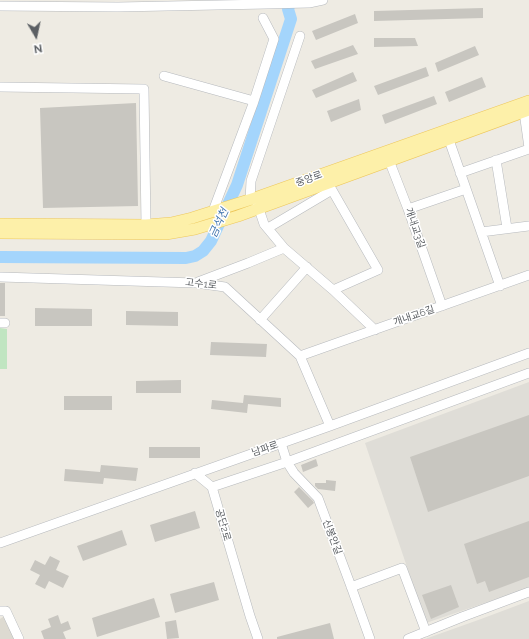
<!DOCTYPE html>
<meta charset="utf-8">
<style>
body{margin:0}
#map{position:relative;width:529px;height:639px;overflow:hidden;background:#eeebe3;font-family:Raleway,sans-serif}
canvas{display:block}
.north{position:absolute;left:16px;top:16px;width:40px;height:40px;-webkit-text-stroke:3px #fff;paint-order:stroke;rotate:171deg;font-size:11px;font-weight:700;line-height:16px;text-align:center;color:#5b5f63}
.north::after{content:'';display:block;margin:auto;width:14px;height:18px;background:#5b5f63;clip-path:polygon(50% 0,100% 100%,50% 72%,0 100%)}
</style>
<div id="map">
<canvas width="529" height="639"></canvas>
<div class="north">N</div>
</div>
<script>
const ctx = document.querySelector('canvas').getContext('2d');
ctx.lineJoin = 'round';
function fillPath(path, color) { ctx.fillStyle = color; ctx.fill(path, 'evenodd'); }
const toPath = rows => new Path2D(rows.map(r => 'M' + r).join(''));
function strokePath(path, color, width, dash) { ctx.strokeStyle = color; ctx.lineWidth = width; ctx.lineCap = dash ? 'butt' : 'round'; ctx.setLineDash(dash || []); ctx.stroke(path); }
function write(font, color, halo, rows, align = 'center') {
  ctx.font = font + ' Raleway,"Noto Sans KR",sans-serif'; ctx.lineWidth = 3; ctx.setLineDash([]); ctx.textBaseline = 'middle'; ctx.strokeStyle = halo; ctx.fillStyle = color; for (const [text, x, y, turn = 0] of rows) {
    ctx.save(); ctx.translate(x, y); ctx.rotate((+turn || 0) * Math.PI / 180); ctx.textAlign = isNaN(turn) ? turn : align; if (halo) ctx.strokeText(text, 0, 0); ctx.fillText(text, 0, 0); ctx.restore();
  }
}
fillPath(toPath([
 [529,382,529,588,426,623,365,443],
 [529,601,529,639,425,639,481,619]
]), '#dfddd7');
fillPath(toPath([
 [6,615,18,639,0,639,0,619]
]), '#dddad1');
fillPath(toPath([
 [0,328,7,329,7,369,0,369]
]), '#c0e5c1');
strokePath(toPath([
 [0,257,186,258,195,256,203,251,211,241,237,185,291,19,288,9,291,0]
]), '#a4d5fc', 12);
fillPath(toPath([
 [483,8,483,18,374,21,374,11],
 [355,14,358,23,316,40,312,31],
 [374,38,415,38,418,46,374,47],
 [353,45,358,54,315,69,311,61],
 [475,46,479,55,438,72,435,63],
 [426,67,429,76,378,95,374,86],
 [353,72,357,81,316,98,312,90],
 [482,77,486,87,449,102,445,92],
 [434,96,437,104,385,124,382,115],
 [359,99,361,110,331,122,327,111],
 [136,103,138,206,43,208,40,108],
 [0,283,5,283,5,316,0,316],
 [35,308,92,309,92,326,35,326],
 [126,311,178,312,178,326,126,325],
 [211,342,267,344,266,357,210,355],
 [181,380,181,393,136,393,136,381],
 [244,395,281,398,281,407,248,404,247,413,211,409,212,400,243,403],
 [64,396,112,396,112,410,64,410],
 [529,415,529,476,428,512,410,457],
 [149,447,200,447,200,458,149,458],
 [316,459,318,466,303,472,301,465],
 [101,465,138,468,136,481,104,478,103,484,64,481,65,469,100,472],
 [326,480,336,481,335,491,318,489,315,486,315,483,326,483],
 [299,487,313,501,314,503,308,508,294,492],
 [195,511,200,528,155,542,150,525],
 [529,521,529,577,489,592,485,581,477,584,464,544],
 [122,530,127,545,83,561,77,546],
 [50,556,60,561,56,570,69,576,63,588,49,581,45,589,35,584,40,575,30,570,35,560,45,565],
 [214,582,219,600,175,613,170,594],
 [451,585,459,607,431,619,422,595],
 [154,598,160,617,97,637,92,618],
 [58,615,61,624,68,621,71,629,63,632,66,639,44,639,41,631,51,627,48,619],
 [176,620,179,638,167,639,165,622],
 [330,623,334,639,277,639,277,637]
]), '#c8c6c0');
const minor = toPath([
 [0,6,118,7,267,4,309,3,323,0],
 [164,76,254,101],
 [0,87,144,89,146,225],
 [524,112,529,148],
 [449,140,500,286],
 [387,155,408,209,442,306],
 [496,160,507,228],
 [460,173,529,149],
 [328,183,378,270,333,290],
 [250,200,251,181,300,36],
 [257,203,264,224,284,248,333,290,375,330],
 [408,209,466,189],
 [213,211,253,104,274,39,263,18],
 [268,228,332,190],
 [481,232,529,226],
 [0,277,196,283,225,287,300,356,330,426],
 [198,282,248,263,284,248],
 [260,320,307,267],
 [0,323,5,323],
 [300,356,529,275],
 [281,443,287,462,294,473,318,498,352,589,370,639],
 [195,473,212,487],
 [212,487,287,462,529,373],
 [212,487,250,616,258,639],
 [0,543,330,426,529,353],
 [351,587,402,568,426,632],
 [0,611,6,611,19,639],
 [408,639,462,617,529,592]
]);
const major = toPath([
 [0,224,146,225,171,223,192,218,255,198,529,101],
 [0,233,166,234,195,229,238,216,529,110]
]);
strokePath(minor, '#b6b9bd', 10);
strokePath(major, '#edc75c', 12);
strokePath(minor, '#fff', 9);
strokePath(major, '#fdf0a9', 11);
write('10px', '#5b5f63', '#fff', [
 ["중앙로",309,179,-20],
 ["개내교3길",415,228,71],
 ["고수1로",201,284,6],
 ["개내교6길",414,316,-19],
 ["남파로",265,449,-19],
 ["공단2로",223,525,74],
 ["신봉안길",332,537,69]
]);
write('italic 11px', '#4275ae', '#fff', [
 ["금석천",219,223,-65]
]);
</script>
